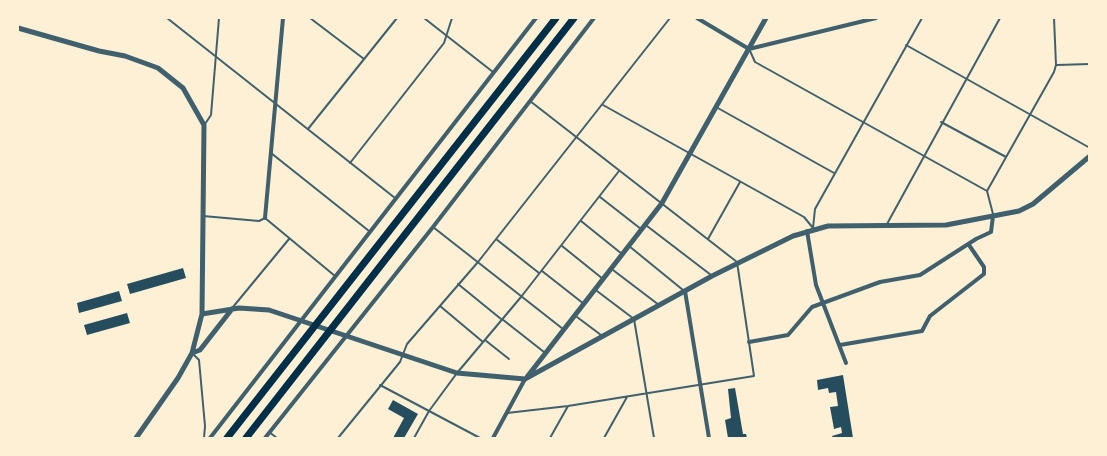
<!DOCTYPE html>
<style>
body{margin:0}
#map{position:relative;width:1107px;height:456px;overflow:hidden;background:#fdf0d5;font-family:"Fira Sans",sans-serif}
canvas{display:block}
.frame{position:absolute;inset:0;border:19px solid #fdf0d5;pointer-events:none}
</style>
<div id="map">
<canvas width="1107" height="456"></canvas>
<div class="frame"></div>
</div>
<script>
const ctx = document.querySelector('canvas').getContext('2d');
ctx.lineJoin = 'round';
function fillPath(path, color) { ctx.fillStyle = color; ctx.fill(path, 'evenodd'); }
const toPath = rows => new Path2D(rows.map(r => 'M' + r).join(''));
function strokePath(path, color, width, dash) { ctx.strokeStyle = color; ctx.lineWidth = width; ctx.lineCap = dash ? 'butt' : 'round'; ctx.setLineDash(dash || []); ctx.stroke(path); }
fillPath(toPath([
 [183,268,186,278,130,294,127,284],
 [119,291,122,301,79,313,77,303],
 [127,313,130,323,87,335,84,325],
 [843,375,853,438,833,438,832,436,842,433,841,427,834,429,830,407,838,406,836,392,829,393,828,388,818,390,817,380],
 [735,388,743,434,746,434,747,438,728,438,725,420,731,418,728,389],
 [393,400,418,414,404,438,393,438,404,418,388,409]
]), '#264d5e');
strokePath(toPath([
 [167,18,395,198],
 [310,18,364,59],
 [424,18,493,72],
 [906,45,1090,148],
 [750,51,755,62,987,191],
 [1057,65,1090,64],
 [603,105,804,217,813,228],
 [716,107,834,173],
 [941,122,1006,157],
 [205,124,211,115,219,18],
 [308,129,397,18],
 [271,153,369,231],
 [350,163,444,43,452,18],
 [600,197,641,229],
 [993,214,987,191,1054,72,1056,65,1054,18],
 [203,216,259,221,265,218,335,276],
 [581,221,622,254],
 [887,224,1000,18],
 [647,226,711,275],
 [433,227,563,329],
 [813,228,815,209,922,18],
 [496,239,539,273],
 [708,239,740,182],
 [562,246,603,279],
 [629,246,683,290],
 [613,270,659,305],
 [542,271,584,304],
 [458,284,501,319],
 [597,291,634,319,654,438],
 [440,306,483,342],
 [233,307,289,239],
 [577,317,601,335],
 [502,319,544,352],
 [485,340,509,359],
 [193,354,199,360,205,426,204,438],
 [380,385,480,438],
 [507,413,568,406,754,376,737,262,530,101],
 [269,432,277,438],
 [338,438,400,362,407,344,478,262,670,18],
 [414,438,429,411,457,373,521,297,619,171],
 [550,438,568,406],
 [604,438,627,397]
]), '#3f606c', 2);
strokePath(toPath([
 [697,18,749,49,876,18],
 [265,218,283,18],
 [807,231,816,285,846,363],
 [685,291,709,438],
 [749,342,788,335,812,307,880,282,920,275,976,239,991,232,993,216],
 [840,345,922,331,930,316,984,274,984,267,969,245],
 [210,438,536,18],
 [265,438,433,227,594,18],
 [493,438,525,379]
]), '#3f606c', 4);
strokePath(toPath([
 [18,28,99,51,125,56,158,68,183,88,204,125,202,314,192,353,178,378,136,438],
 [202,314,239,308,269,310,457,373,525,379,712,276,793,236,828,226,946,225,1019,211,1033,204,1090,156],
 [192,353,200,350,232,309],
 [527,377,662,203,766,18]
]), '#3f606c', 5);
strokePath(toPath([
 [227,438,556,18],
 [246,438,574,18]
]), '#003049', 7);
</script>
